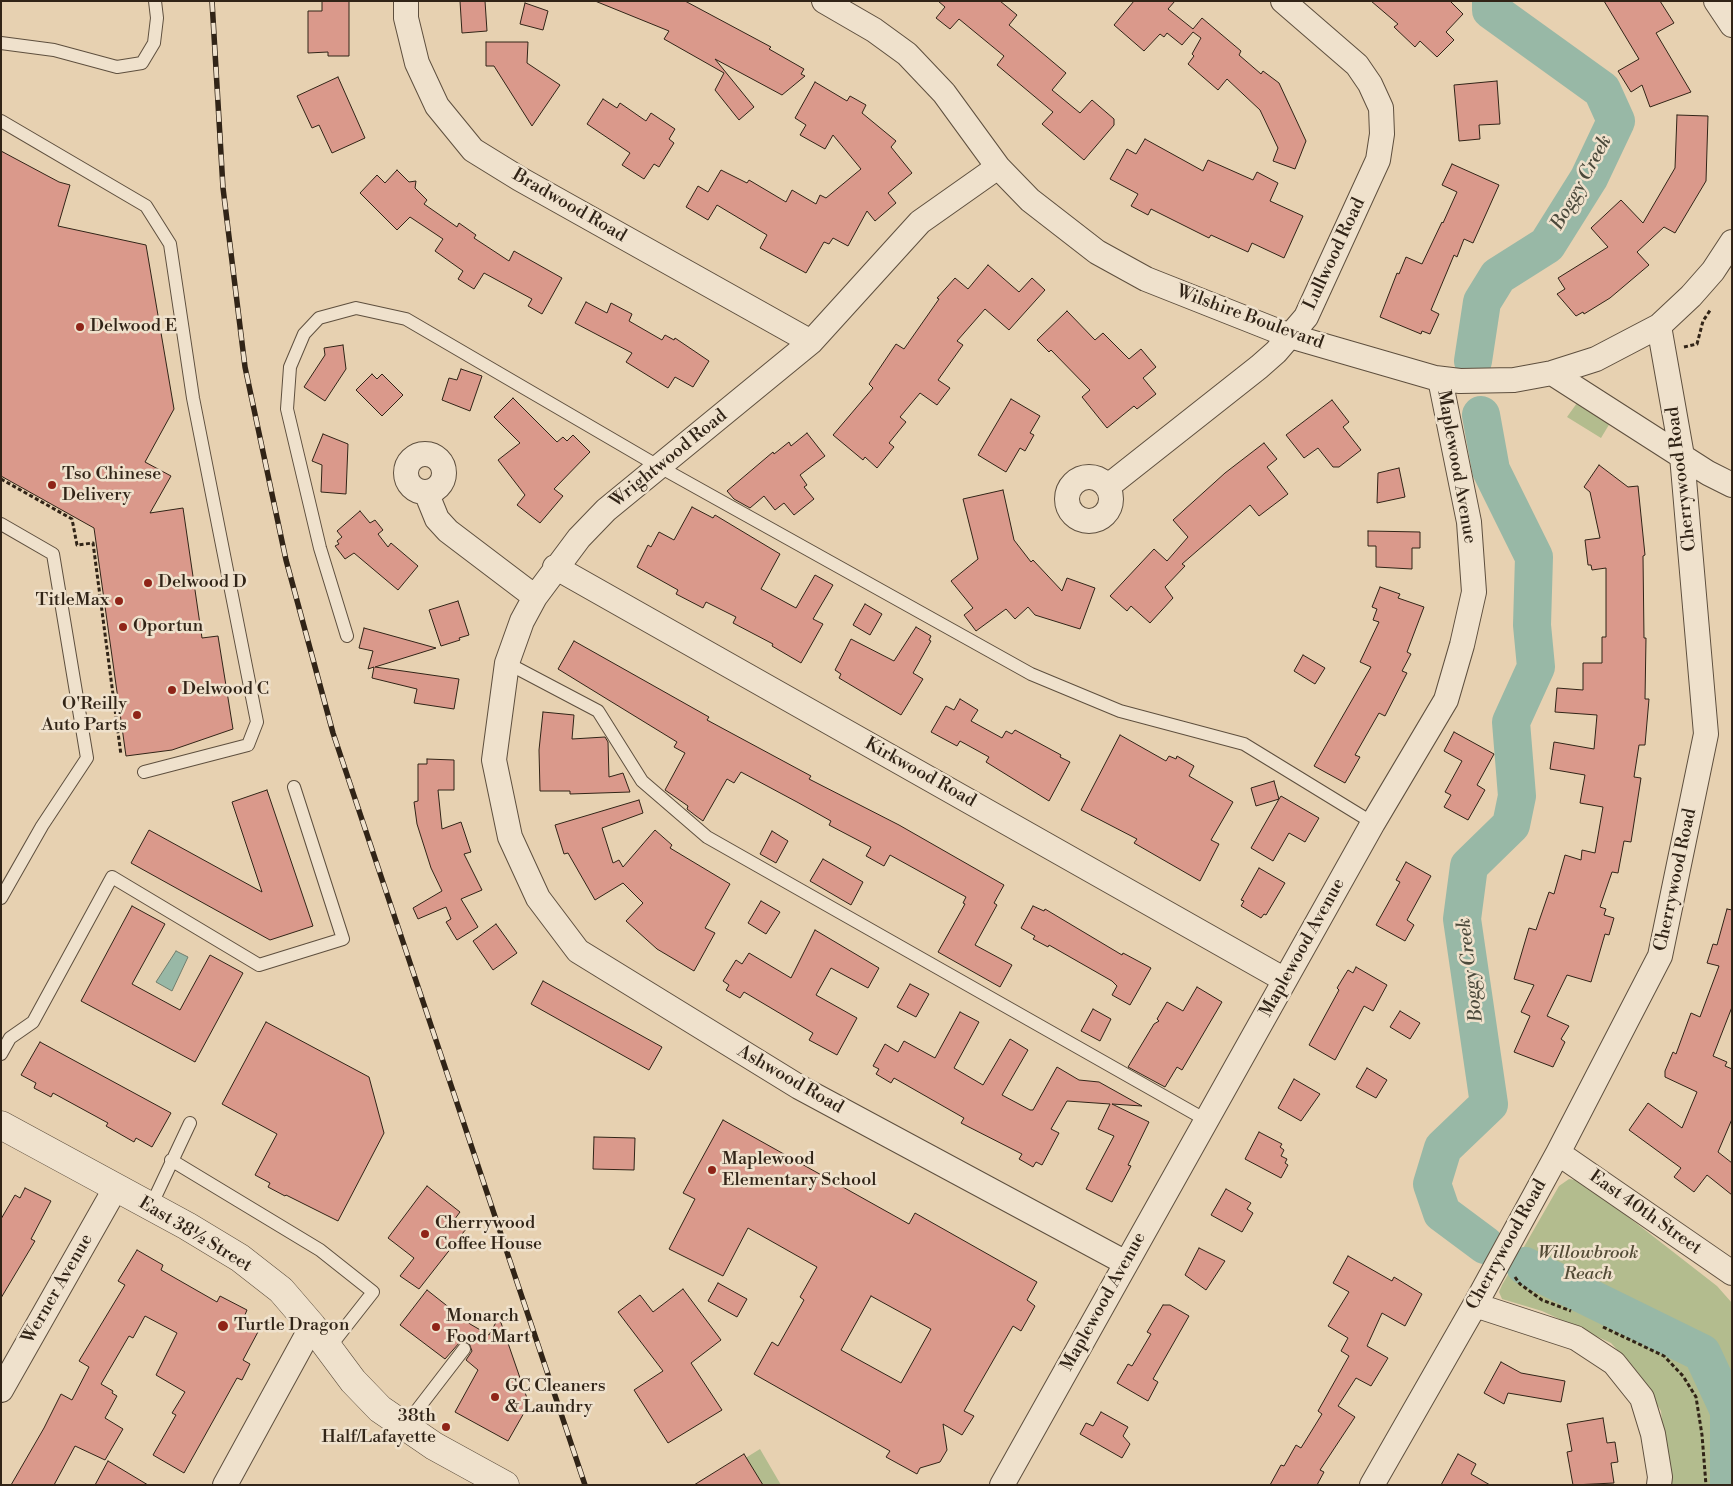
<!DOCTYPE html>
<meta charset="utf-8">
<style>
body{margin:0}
#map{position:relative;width:1733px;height:1486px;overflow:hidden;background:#e7d1b1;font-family:"Libre Bodoni",serif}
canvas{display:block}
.frame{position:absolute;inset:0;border:2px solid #312417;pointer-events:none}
</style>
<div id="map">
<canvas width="1733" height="1486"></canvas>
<div class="frame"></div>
</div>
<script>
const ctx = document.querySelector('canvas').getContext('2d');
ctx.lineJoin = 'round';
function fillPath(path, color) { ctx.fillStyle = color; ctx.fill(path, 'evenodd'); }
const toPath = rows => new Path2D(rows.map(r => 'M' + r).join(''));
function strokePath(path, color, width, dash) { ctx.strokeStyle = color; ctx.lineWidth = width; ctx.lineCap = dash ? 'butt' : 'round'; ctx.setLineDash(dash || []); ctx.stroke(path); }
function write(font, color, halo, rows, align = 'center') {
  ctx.font = font + ' "Libre Bodoni",serif'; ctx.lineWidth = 5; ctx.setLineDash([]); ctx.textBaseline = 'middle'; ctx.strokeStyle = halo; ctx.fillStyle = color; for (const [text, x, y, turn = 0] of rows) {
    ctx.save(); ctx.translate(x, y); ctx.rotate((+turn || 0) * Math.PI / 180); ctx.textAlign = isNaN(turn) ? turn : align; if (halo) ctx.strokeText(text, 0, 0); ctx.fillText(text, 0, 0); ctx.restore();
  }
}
fillPath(toPath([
 [1577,403,1610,423,1601,438,1567,417],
 [1569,1179,1582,1181,1717,1286,1732,1303,1732,1485,1668,1485,1661,1411,1639,1374,1611,1343,1542,1311,1502,1299,1499,1292,1502,1285,1559,1186],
 [760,1449,781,1485,702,1485]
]), '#b3bc8e');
const water = toPath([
 [176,951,188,957,172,991,156,982,176,951]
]);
fillPath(water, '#98b8a6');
strokePath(water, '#6f7d6d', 1);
strokePath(toPath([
 [1473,361,1482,302,1498,276,1547,245,1589,178,1616,121,1602,90,1491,10,1491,1],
 [1481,415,1491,470,1534,557,1532,625,1536,667,1511,722,1517,796,1511,825,1469,866,1462,919,1489,1104,1443,1148,1432,1184,1442,1213,1485,1245],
 [1525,1266,1702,1353,1729,1411,1729,1485]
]), '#98b8a6', 38);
const building = toPath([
 [322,1,349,1,349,56,328,56,328,52,308,53,308,11,322,11,322,1],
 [460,1,485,1,487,31,462,33,460,1],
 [595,1,685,1,771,47,769,49,804,69,801,74,805,76,782,95,715,59,754,107,739,120,715,90,724,73,664,39,669,31,595,1],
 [938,1,1000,1,1017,15,1009,25,1066,73,1052,90,1080,113,1092,100,1114,119,1114,125,1084,160,1042,124,1053,112,997,65,1004,56,959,19,950,29,936,18,945,7,938,1],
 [1134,1,1175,1,1168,9,1193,29,1202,18,1241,51,1239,55,1261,74,1263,71,1279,83,1306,141,1295,169,1273,161,1278,148,1260,110,1227,79,1218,90,1188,64,1194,56,1192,54,1201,38,1193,32,1182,45,1167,33,1164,37,1160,34,1144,51,1114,25,1134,1],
 [1371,1,1450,1,1463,14,1446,32,1454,40,1437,57,1420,41,1415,47,1394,27,1398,24,1371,1],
 [1604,1,1660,1,1674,23,1656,33,1691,92,1650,107,1642,85,1631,92,1618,71,1639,59,1604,1],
 [525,3,548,11,543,30,520,24,525,3],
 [486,42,528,42,527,63,560,85,532,126,494,66,486,66,486,42],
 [338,77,365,138,332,153,319,125,312,128,297,96,338,77],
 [1497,81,1500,124,1479,125,1480,139,1459,141,1454,85,1497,81],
 [815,82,847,101,850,96,866,105,862,113,896,141,891,147,912,173,888,193,896,203,875,221,867,211,848,246,833,238,829,244,824,242,806,273,760,248,767,235,717,205,708,220,686,207,698,186,708,192,721,170,747,183,749,180,786,202,792,190,816,204,820,195,826,198,861,169,833,135,825,149,800,135,806,125,795,118,815,82],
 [603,99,617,108,620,103,646,121,651,113,675,129,669,139,674,143,659,167,654,164,644,179,622,165,630,153,587,124,603,99],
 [1677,115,1708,116,1706,181,1675,233,1664,227,1637,252,1649,265,1610,298,1584,314,1583,312,1576,316,1557,294,1565,289,1558,278,1608,247,1591,228,1621,200,1643,223,1675,168,1677,115],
 [1145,139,1203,171,1208,160,1253,180,1257,172,1278,183,1270,201,1303,216,1284,258,1252,243,1248,252,1211,235,1209,238,1151,209,1148,215,1131,206,1138,194,1110,179,1127,149,1136,154,1145,139],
 [1,151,59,182,70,185,58,226,146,245,174,409,145,462,171,476,150,513,183,508,202,638,218,636,233,729,172,750,126,756,94,528,1,476,1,151],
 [1452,164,1499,185,1473,243,1464,239,1457,257,1454,255,1431,310,1439,314,1430,334,1422,331,1421,334,1380,317,1397,273,1399,274,1406,257,1422,264,1442,222,1443,223,1457,192,1442,185,1452,164],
 [397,170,409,182,416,181,415,188,427,200,424,204,457,227,459,223,476,235,474,238,509,261,514,251,562,278,542,314,528,306,532,299,484,273,474,289,458,279,463,271,435,251,443,239,410,217,397,230,360,193,377,175,385,183,397,170],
 [988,265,1019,292,1032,278,1045,290,1009,330,985,309,957,341,963,345,938,380,950,388,937,405,920,393,900,417,906,422,889,443,894,447,877,468,865,457,863,460,833,435,873,388,869,384,896,344,904,349,939,299,937,298,955,278,968,289,988,265],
 [586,302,607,313,611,303,632,314,629,321,662,340,665,335,674,340,675,338,709,361,693,387,675,377,668,388,626,362,632,353,575,323,586,302],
 [1067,311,1095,340,1103,333,1129,359,1141,349,1156,367,1143,378,1156,394,1137,409,1134,406,1107,428,1082,397,1090,390,1051,350,1049,352,1037,340,1067,311],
 [343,345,346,369,325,401,304,387,325,355,324,348,343,345],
 [461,369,482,376,470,411,442,400,449,378,457,380,461,369],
 [372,374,377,379,382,374,403,395,382,416,356,390,372,374],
 [513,398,557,442,563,437,567,441,573,435,590,452,554,489,563,496,540,523,517,505,525,495,498,460,520,443,494,417,513,398],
 [1011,399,1040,416,1030,433,1034,435,1025,451,1020,448,1006,472,978,455,1011,399],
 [1332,400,1349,422,1343,427,1361,450,1339,467,1333,467,1318,448,1304,458,1286,435,1332,400],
 [807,433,825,456,800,475,807,485,804,487,814,499,794,515,784,503,775,510,764,496,750,508,734,499,727,491,773,452,774,454,789,442,791,446,807,433],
 [323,434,348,444,346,494,321,492,322,465,312,461,323,434],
 [1264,443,1277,459,1267,467,1288,494,1259,516,1250,505,1182,564,1185,566,1165,587,1173,598,1150,623,1131,606,1127,611,1110,596,1154,549,1167,561,1188,537,1173,520,1225,473,1264,443],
 [1599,465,1628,487,1638,486,1645,555,1643,556,1644,638,1646,638,1645,699,1649,699,1645,745,1639,745,1634,777,1641,778,1631,842,1624,841,1618,873,1612,872,1600,907,1606,909,1604,915,1614,918,1609,935,1605,934,1591,982,1567,975,1547,1016,1569,1026,1561,1039,1565,1042,1553,1067,1514,1052,1530,1016,1521,1012,1534,985,1514,979,1529,928,1536,930,1549,892,1554,894,1565,855,1581,860,1582,850,1595,853,1603,807,1580,803,1585,775,1550,769,1554,742,1594,749,1597,715,1555,712,1557,688,1583,690,1583,663,1602,663,1602,637,1606,637,1606,568,1592,570,1591,565,1588,565,1585,540,1600,538,1590,492,1584,487,1599,465],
 [1399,468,1405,497,1377,503,1378,473,1399,468],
 [1003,490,1014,540,1031,562,1033,560,1062,591,1067,578,1095,588,1080,629,1035,615,1028,607,1015,619,1006,609,976,631,964,615,973,608,951,581,978,559,963,499,1003,490],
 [692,507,713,518,715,515,780,554,761,589,796,608,815,575,833,585,813,619,823,624,801,663,772,646,773,644,733,623,736,617,706,602,703,608,676,594,678,590,637,567,648,545,651,547,659,532,674,540,692,507],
 [360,511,370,523,375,520,383,530,378,534,388,547,391,543,418,566,398,590,354,553,345,559,335,546,339,544,337,541,342,537,337,531,360,511],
 [1368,531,1420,532,1420,548,1412,548,1412,569,1376,567,1376,546,1368,546,1368,531],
 [1380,587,1400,594,1398,598,1424,607,1407,652,1411,654,1402,671,1407,673,1385,716,1379,713,1355,755,1360,757,1345,783,1314,766,1371,667,1360,662,1379,622,1373,620,1377,609,1372,607,1380,587],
 [458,601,469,635,459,638,460,640,441,646,429,610,458,601],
 [865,604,882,614,870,635,853,625,865,604],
 [916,627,931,636,929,640,931,641,913,673,923,679,901,715,839,678,841,674,835,670,851,639,894,661,916,627],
 [364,628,436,648,375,667,459,679,454,709,414,703,417,689,372,678,374,667,368,669,373,651,359,648,364,628],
 [574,641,709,717,707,720,811,776,809,779,899,825,1004,885,994,903,997,905,975,945,1012,965,1000,987,938,952,965,904,963,903,966,897,890,855,884,866,866,856,871,847,829,825,831,821,797,802,741,772,734,783,727,779,703,821,696,816,687,809,688,806,665,790,685,753,674,747,677,742,558,669,574,641],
 [1303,655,1325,668,1315,684,1294,671,1303,655],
 [960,699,978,710,971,721,1002,738,1006,731,1012,734,1015,730,1061,755,1060,757,1070,762,1049,801,986,762,989,757,960,741,957,746,931,732,946,706,954,710,960,699],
 [543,712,574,715,572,739,605,737,608,742,609,777,623,773,630,792,570,794,570,791,540,791,539,750,543,712],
 [1454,732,1494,754,1477,785,1485,790,1468,820,1444,807,1451,795,1445,792,1462,761,1444,751,1454,732],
 [1120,735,1166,761,1169,756,1176,759,1177,756,1194,766,1189,776,1233,802,1211,840,1219,844,1200,881,1134,843,1137,839,1081,810,1120,735],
 [427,759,454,760,454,790,438,790,442,829,461,822,471,852,464,854,482,890,461,899,478,927,457,940,446,922,451,919,446,907,418,919,413,908,442,891,431,868,417,824,414,802,418,801,418,764,427,764,427,759],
 [1274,781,1279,799,1281,796,1319,818,1305,842,1289,833,1273,861,1251,848,1279,799,1256,806,1251,788,1274,781],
 [267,790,313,926,270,940,131,863,149,830,262,892,232,802,267,790],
 [639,800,643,813,602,828,613,863,619,860,623,867,655,830,672,845,670,848,730,884,705,928,715,933,694,971,657,949,626,921,643,903,623,883,595,900,568,853,564,854,555,825,639,800],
 [772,831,788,841,776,863,760,854,772,831],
 [823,859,863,882,851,905,810,881,823,859],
 [1406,862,1431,876,1407,920,1414,925,1405,941,1376,925,1400,882,1396,880,1406,862],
 [1259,868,1285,883,1266,915,1264,914,1261,918,1241,906,1244,901,1241,900,1259,868],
 [761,901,780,912,766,934,748,923,761,901],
 [132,906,165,924,132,984,180,1010,210,955,243,973,195,1062,81,1001,132,906],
 [1033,906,1044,911,1045,909,1122,955,1123,953,1151,968,1130,1005,1112,995,1117,986,1112,981,1049,945,1048,947,1033,939,1035,936,1021,928,1033,906],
 [1727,909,1732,910,1732,1007,1713,1056,1727,1062,1725,1066,1732,1069,1732,1119,1718,1152,1732,1163,1732,1195,1707,1175,1694,1192,1674,1177,1681,1168,1629,1130,1648,1103,1682,1128,1697,1092,1665,1077,1665,1071,1673,1052,1676,1054,1691,1013,1700,1017,1719,966,1707,963,1713,944,1717,945,1727,909],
 [496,924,517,953,493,970,473,941,496,924],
 [815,930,879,968,868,988,831,968,816,995,857,1018,837,1055,809,1040,813,1033,744,992,740,998,726,990,729,985,723,981,736,960,742,964,749,953,791,978,815,930],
 [1356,967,1387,985,1373,1011,1364,1006,1335,1060,1309,1045,1339,990,1337,988,1348,970,1353,973,1356,967],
 [543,981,662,1047,649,1070,531,1004,543,981],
 [910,984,929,994,916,1017,897,1007,910,984],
 [1197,987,1222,1002,1182,1070,1177,1067,1165,1087,1128,1067,1154,1024,1159,1021,1157,1019,1167,1002,1183,1011,1197,987],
 [1093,1009,1111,1019,1100,1041,1081,1031,1093,1009],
 [1400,1011,1420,1023,1410,1039,1390,1027,1400,1011],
 [960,1012,979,1022,954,1068,983,1085,1010,1039,1028,1050,1002,1095,1030,1110,1033,1110,1057,1067,1079,1080,1099,1082,1142,1106,1112,1104,1149,1122,1128,1165,1131,1166,1112,1202,1086,1189,1114,1136,1098,1129,1110,1104,1067,1101,1051,1129,1059,1133,1042,1165,1036,1162,1033,1167,1019,1159,1022,1154,961,1123,964,1118,894,1078,891,1083,876,1074,879,1069,873,1066,885,1044,898,1052,904,1041,935,1058,960,1012],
 [266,1022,369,1077,384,1133,338,1221,286,1195,285,1196,268,1187,270,1183,255,1175,277,1134,222,1104,266,1022],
 [40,1042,171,1113,152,1147,136,1138,134,1142,106,1126,108,1123,53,1093,51,1097,34,1088,36,1083,21,1075,40,1042],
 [1367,1068,1387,1080,1376,1098,1356,1087,1367,1068],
 [1294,1079,1320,1094,1301,1121,1278,1108,1294,1079],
 [723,1120,909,1224,915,1213,1037,1282,1027,1300,1035,1306,1021,1331,1013,1326,964,1411,974,1416,962,1435,943,1424,947,1450,940,1462,920,1468,917,1474,886,1457,890,1451,754,1374,772,1342,778,1346,804,1300,800,1297,817,1267,748,1228,723,1276,669,1249,695,1199,683,1193,723,1120],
 [871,1296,931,1329,901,1383,841,1350,871,1296],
 [1259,1132,1282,1144,1280,1147,1284,1150,1281,1156,1287,1159,1285,1163,1288,1165,1281,1178,1245,1159,1259,1132],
 [594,1137,635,1138,634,1170,593,1169,594,1137],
 [427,1186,460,1212,454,1220,466,1229,419,1289,400,1276,414,1258,388,1238,427,1186],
 [25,1188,51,1201,31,1239,35,1241,1,1298,1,1219,15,1195,20,1198,25,1188],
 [1226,1189,1251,1203,1247,1209,1253,1213,1242,1232,1211,1215,1226,1189],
 [1199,1248,1225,1261,1206,1290,1185,1275,1199,1248],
 [137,1250,163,1265,161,1270,217,1302,220,1296,247,1310,242,1322,259,1330,243,1360,250,1364,242,1380,237,1378,184,1473,153,1455,176,1415,172,1413,185,1392,156,1375,177,1333,145,1316,133,1338,129,1336,101,1384,113,1391,112,1393,117,1396,105,1418,123,1429,105,1460,75,1446,54,1485,11,1485,44,1428,61,1394,72,1400,89,1367,79,1361,125,1285,118,1281,137,1250],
 [1348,1256,1392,1281,1394,1277,1422,1294,1405,1326,1382,1313,1367,1346,1388,1358,1371,1386,1356,1378,1338,1406,1355,1417,1320,1470,1324,1472,1317,1485,1270,1485,1281,1465,1284,1466,1296,1445,1301,1448,1322,1414,1318,1411,1349,1356,1341,1351,1348,1338,1328,1326,1349,1292,1333,1283,1348,1256],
 [718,1283,747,1299,737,1317,708,1301,718,1283],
 [683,1289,721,1340,691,1363,722,1410,668,1443,634,1390,663,1371,618,1312,640,1295,653,1312,683,1289],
 [427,1290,470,1324,489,1335,499,1317,529,1404,508,1441,455,1412,478,1370,466,1360,472,1351,469,1343,460,1342,445,1359,400,1325,427,1290],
 [1163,1305,1170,1305,1189,1316,1153,1379,1158,1382,1148,1401,1117,1383,1128,1364,1132,1366,1151,1334,1147,1332,1163,1305],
 [1501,1362,1521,1373,1565,1381,1561,1402,1508,1393,1504,1404,1484,1393,1501,1362],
 [1101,1412,1128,1427,1123,1436,1130,1444,1122,1458,1080,1434,1086,1423,1093,1426,1101,1412],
 [1603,1418,1607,1443,1615,1442,1618,1462,1611,1463,1614,1483,1573,1485,1567,1452,1572,1451,1567,1424,1603,1418],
 [744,1454,763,1485,694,1485,744,1454],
 [1458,1454,1476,1464,1471,1474,1490,1485,1441,1485,1458,1454],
 [108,1461,148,1485,95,1485,108,1461]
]);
fillPath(building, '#da998b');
strokePath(building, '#312417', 1);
const service = toPath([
 [1,43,54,50,117,67,142,63,154,43,157,18,155,1],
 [1,121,146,206,170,244,193,398,257,722,248,745,144,772],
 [1,524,53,554,87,758,42,826,1,898],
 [347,636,320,548,287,409,290,367,304,334,319,318,356,308,406,319,658,466,1031,674,1120,711,1244,744,1373,823],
 [507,663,598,711,642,781,707,837,1206,1120],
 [1,1054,10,1038,33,1022,112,877,259,965,343,939,294,787],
 [171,1160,320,1250,373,1292,329,1348],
 [150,1208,190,1123],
 [404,1427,464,1349]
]);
const minor = toPath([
 [406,1,406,18,417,63,437,106,473,150,520,179,811,342],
 [824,1,874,30,907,54,944,93,998,167,1030,200,1097,252,1146,279,1290,336,1435,378,1460,381,1514,380,1552,373,1596,359,1659,326,1691,296,1713,271,1732,242],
 [1716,1,1732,25],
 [998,167,920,222,811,342,606,510,579,538,535,597,522,621,507,663,494,760,510,837,538,898,578,951,799,1087,1126,1263],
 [1552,373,1708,473,1732,485],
 '406 473a19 19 0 1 1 38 0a19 19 0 1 1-38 0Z',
 '1067 499a22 22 0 1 1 44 0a22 22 0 1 1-44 0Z',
 [1107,487,1259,367,1276,352,1306,317,1378,160,1382,134,1381,108,1370,84,1357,65,1283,1],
 [426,492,437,519,448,531,535,597],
 [555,567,1285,980],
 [1558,1153,1732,1273],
 [1475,1305,1576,1338,1614,1363,1642,1398,1653,1434,1660,1477,1659,1485],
 [1,1390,115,1189],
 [225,1485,312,1326],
 [1002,1485,1373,823,1446,700,1462,645,1474,592,1469,522,1440,379],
 [1372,1485,1475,1305,1558,1153,1660,956,1706,734,1682,456,1659,326]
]);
const tertiary = toPath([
 [1,1125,187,1226,240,1258,281,1290,312,1326,353,1381,380,1409,434,1446,505,1485]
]);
strokePath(service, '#5e4f3e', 14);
strokePath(minor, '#5e4f3e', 26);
strokePath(tertiary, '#5e4f3e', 29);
strokePath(toPath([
 [1684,347,1697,344,1703,321,1711,309],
 [1,479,72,519,77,545,93,543,121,755],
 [1515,1277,1520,1284,1542,1300,1571,1311],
 [1603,1327,1664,1356,1683,1376,1696,1397,1702,1435,1706,1485]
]), '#312417', 3, [4, 2.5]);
strokePath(service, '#efe1cc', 12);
strokePath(minor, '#efe1cc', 24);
strokePath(tertiary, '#efe1cc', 28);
const rail = toPath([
 [212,1,223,188,245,367,286,560,333,733,585,1485]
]);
strokePath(rail, '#312417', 5.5);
strokePath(rail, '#efe1cc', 4, [11]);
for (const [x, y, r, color] of [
 [80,327,5,"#8f2418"],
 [52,485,5,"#8f2418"],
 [148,583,5,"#8f2418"],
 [119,601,5,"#8f2418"],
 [123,627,5,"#8f2418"],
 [172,690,5,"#8f2418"],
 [137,715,5,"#8f2418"],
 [712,1170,5,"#8f2418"],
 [425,1234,5,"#8f2418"],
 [223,1326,6,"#8f2418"],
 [436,1327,5,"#8f2418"],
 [495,1397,5,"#8f2418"],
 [446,1427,5,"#8f2418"]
]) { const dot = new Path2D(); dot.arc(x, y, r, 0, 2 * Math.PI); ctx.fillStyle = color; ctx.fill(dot); strokePath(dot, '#efe1cc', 2); }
write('18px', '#312417', '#efe1cc', [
 ["Bradwood Road",569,206,30],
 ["Lullwood Road",1335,254,-65],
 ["Wilshire Boulevard",1250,318,20],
 ["Wrightwood Road",669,459,-39],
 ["Maplewood Avenue",1456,467,80],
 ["Cherrywood Road",1682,479,-97],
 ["Kirkwood Road",920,773,29],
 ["Cherrywood Road",1676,880,-78],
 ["Maplewood Avenue",1303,948,-61],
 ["Ashwood Road",790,1080,30],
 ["East 40th Street",1645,1213,35],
 ["East 38½ Street",195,1235,31],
 ["Cherrywood Road",1507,1245,-61],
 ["Werner Avenue",58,1289,-60],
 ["Maplewood Avenue",1104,1302,-61]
]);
write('18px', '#312417', '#efe1cc', [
 ["Delwood E",90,327],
 ["Tso Chinese",62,475],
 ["Delivery",62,496],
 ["Delwood D",158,583],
 ["TitleMax",109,601,"right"],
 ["Oportun",133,627],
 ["Delwood C",182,690],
 ["O'Reilly",127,705,"right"],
 ["Auto Parts",127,726,"right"],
 ["Maplewood",722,1160],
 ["Elementary School",722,1181],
 ["Cherrywood",435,1224],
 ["Coffee House",435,1245],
 ["Monarch",446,1317],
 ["Food Mart",446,1338],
 ["Turtle Dragon",234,1326],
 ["GC Cleaners",505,1387],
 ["& Laundry",505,1408],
 ["38th",436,1417,"right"],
 ["Half/Lafayette",436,1438,"right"]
], 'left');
write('italic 18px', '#524a35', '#efe1cc', [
 ["Willowbrook",1588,1254],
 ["Reach",1588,1275]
]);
write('italic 19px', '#4b493b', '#efe1cc', [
 ["Boggy Creek",1582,183,-61],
 ["Boggy Creek",1471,970,-97]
]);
</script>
